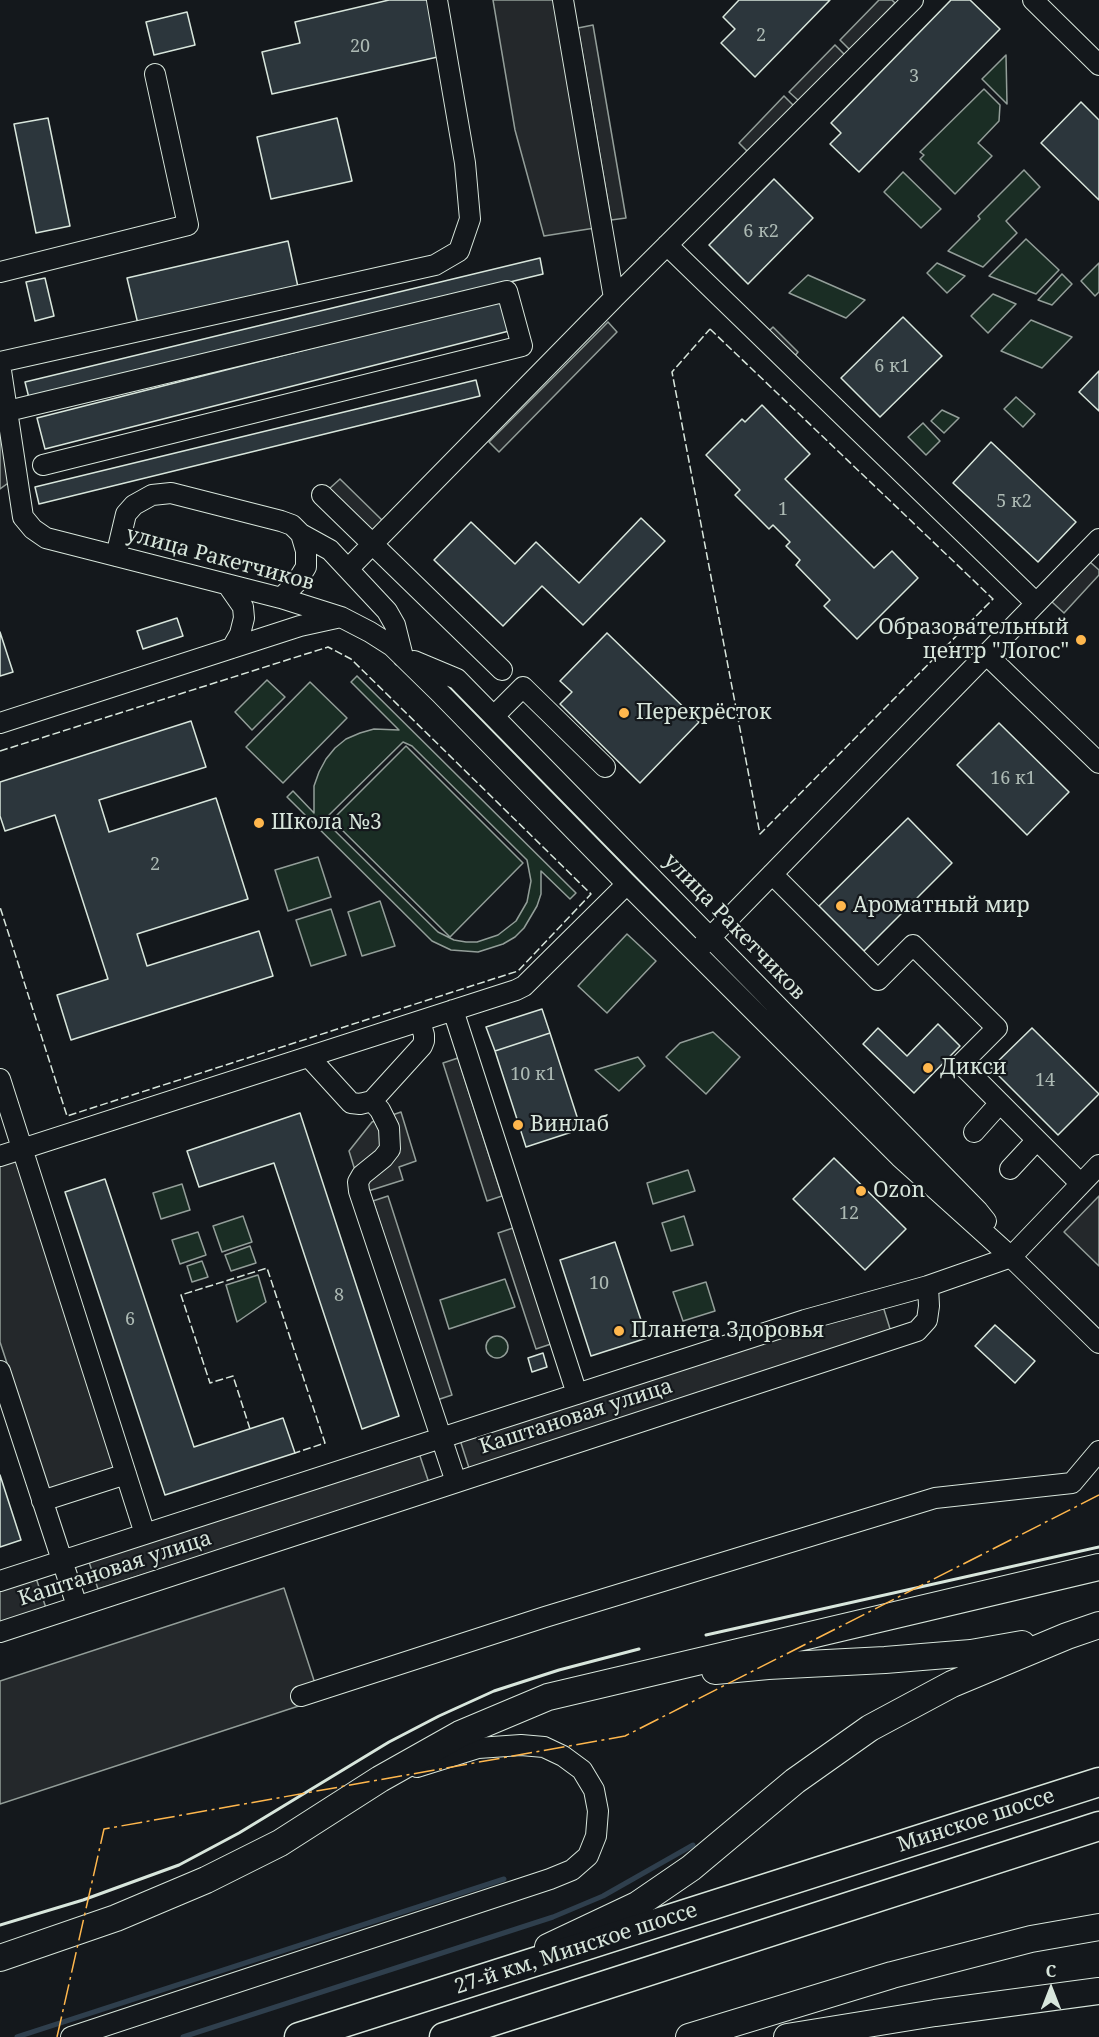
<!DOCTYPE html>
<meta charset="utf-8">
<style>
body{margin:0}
#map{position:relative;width:1099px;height:2037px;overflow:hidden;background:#14181c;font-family:"Noto Serif",serif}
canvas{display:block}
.north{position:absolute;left:1021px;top:1959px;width:60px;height:60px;-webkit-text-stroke:4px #14181c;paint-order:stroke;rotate:0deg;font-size:16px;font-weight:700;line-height:24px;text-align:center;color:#d8e6dc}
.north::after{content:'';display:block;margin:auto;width:21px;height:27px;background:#d8e6dc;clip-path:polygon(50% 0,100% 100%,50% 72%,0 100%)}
</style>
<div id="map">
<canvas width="1099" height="2037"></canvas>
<div class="north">С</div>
</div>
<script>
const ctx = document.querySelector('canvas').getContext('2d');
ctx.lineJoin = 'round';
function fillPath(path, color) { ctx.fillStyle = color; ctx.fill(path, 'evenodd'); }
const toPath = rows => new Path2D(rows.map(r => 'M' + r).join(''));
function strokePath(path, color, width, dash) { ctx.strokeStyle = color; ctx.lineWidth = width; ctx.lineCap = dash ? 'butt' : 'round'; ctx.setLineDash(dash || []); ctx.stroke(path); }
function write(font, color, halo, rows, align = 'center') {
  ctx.font = font + ' "Noto Serif",serif'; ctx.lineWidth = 4.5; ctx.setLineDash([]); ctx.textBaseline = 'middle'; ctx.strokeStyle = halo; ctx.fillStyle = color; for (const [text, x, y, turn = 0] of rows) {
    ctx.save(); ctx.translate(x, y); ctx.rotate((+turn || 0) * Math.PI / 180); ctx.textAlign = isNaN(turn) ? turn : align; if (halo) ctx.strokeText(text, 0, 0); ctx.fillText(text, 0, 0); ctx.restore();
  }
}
const green = toPath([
 [1006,55,1007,104,982,79,1006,55],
 [984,89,1000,105,999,121,978,143,992,156,955,194,920,159,924,155,920,152,984,89],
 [1024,170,1040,187,1006,221,1017,233,983,267,948,251,980,219,978,216,1024,170],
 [903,172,941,209,921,228,884,192,903,172],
 [1026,239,1059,270,1036,294,989,276,1026,239],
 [937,263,965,276,947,293,927,273,937,263],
 [1099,263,1099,292,1095,296,1081,281,1099,263],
 [1062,274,1072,284,1052,305,1038,300,1062,274],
 [808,275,865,300,846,318,789,293,808,275],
 [993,294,1016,304,988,333,971,316,993,294],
 [1031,320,1072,337,1042,368,1001,351,1031,320],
 [1016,397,1035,414,1023,427,1004,409,1016,397],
 [942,410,959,418,944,433,931,421,942,410],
 [923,423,940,441,926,455,908,437,923,423],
 [357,676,576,893,570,899,541,871,541,894,537,906,524,928,515,937,503,944,478,952,451,950,432,941,287,797,293,791,314,813,314,786,319,772,326,759,335,748,346,739,360,733,374,729,399,730,351,682,357,676],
 [403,742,412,746,527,860,531,881,527,902,516,921,498,935,477,942,466,942,454,940,438,932,329,825,327,817,403,742],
 [267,680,285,697,252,730,235,712,267,680],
 [310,682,347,718,283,783,246,747,310,682],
 [406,746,523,863,450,937,332,820,406,746],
 [318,857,331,897,288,911,275,870,318,857],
 [380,901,395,946,362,956,348,912,380,901],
 [331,909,346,955,311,966,296,920,331,909],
 [627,934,656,961,607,1013,578,986,627,934],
 [713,1032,740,1057,706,1094,666,1057,680,1043,713,1032],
 [638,1057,645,1066,619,1091,595,1070,638,1057],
 [688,1170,695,1191,653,1204,647,1183,688,1170],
 [182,1184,190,1210,161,1219,153,1193,182,1184],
 [243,1216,252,1242,222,1252,213,1226,243,1216],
 [684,1216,693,1245,671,1251,662,1223,684,1216],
 [198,1232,206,1255,180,1264,172,1240,198,1232],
 [250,1246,256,1263,231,1271,225,1255,250,1246],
 [202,1261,208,1277,192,1282,187,1266,202,1261],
 [258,1275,266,1302,237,1322,226,1285,258,1275],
 [505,1279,515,1307,449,1329,440,1300,505,1279],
 [706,1282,715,1311,683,1321,673,1292,706,1282],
 '486 1347a11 11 0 1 1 22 0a11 11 0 1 1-22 0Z'
]);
fillPath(green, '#1a2d24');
strokePath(green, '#939e99', 1.5);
const parking = toPath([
 [493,0,556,0,595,228,544,236,515,130,493,0],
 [879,0,892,0,895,3,850,50,840,40,879,0],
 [593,25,626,218,611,220,578,28,593,25],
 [835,45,845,55,799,101,789,92,835,45],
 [784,96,794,106,749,153,739,143,784,96],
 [608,322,617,332,499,452,489,442,608,322],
 [773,327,798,352,793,358,767,333,773,327],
 [0,416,11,481,0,489,0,416],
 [340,479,383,521,372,532,329,489,340,479],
 [1090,562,1099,570,1099,575,1064,613,1052,602,1090,562],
 [458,1058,502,1196,487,1201,443,1063,458,1058],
 [401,1112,416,1161,399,1167,403,1180,362,1193,349,1151,372,1122,401,1112],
 [16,1159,118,1468,49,1491,0,1342,0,1164,16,1159],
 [388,1196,452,1395,437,1400,373,1201,388,1196],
 [1099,1196,1099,1266,1064,1232,1099,1196],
 [513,1228,551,1344,536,1349,498,1233,513,1228],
 [882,1303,891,1332,469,1468,460,1440,882,1303],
 [419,1453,429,1483,98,1589,88,1559,419,1453],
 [36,1578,46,1608,0,1623,0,1590,36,1578],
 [284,1588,320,1699,0,1804,0,1681,284,1588]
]);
fillPath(parking, '#24282b');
strokePath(parking, '#939e99', 1.5);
strokePath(toPath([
 [17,2037,504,1879],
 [183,2037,553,1917,603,1896,693,1845]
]), '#2f3f4d', 5);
const building = toPath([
 [389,0,429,0,442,56,272,94,262,52,300,43,295,22,389,0],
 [739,0,830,0,755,77,721,43,735,29,723,17,739,0],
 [951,0,970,0,1000,29,859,172,830,144,841,133,831,123,951,0],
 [187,12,195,45,154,55,146,22,187,12],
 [1081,102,1099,120,1099,200,1041,143,1081,102],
 [48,118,70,226,36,233,14,124,48,118],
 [337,118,352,181,271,199,257,137,337,118],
 [774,179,813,218,748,284,709,245,774,179],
 [288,241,298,287,138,324,127,278,288,241],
 [540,258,543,274,29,398,25,382,540,258],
 [45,278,54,316,35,321,26,282,45,278],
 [501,300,509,331,45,449,37,418,501,300],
 [903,317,942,356,880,417,841,378,903,317],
 [1099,371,1099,411,1079,392,1099,371],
 [476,380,480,396,39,504,35,487,476,380],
 [762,405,810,454,785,479,874,568,892,551,918,578,857,639,824,606,830,600,796,565,800,560,786,546,790,542,773,525,769,529,735,495,740,490,706,455,742,419,745,422,762,405],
 [991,442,1076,522,1038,562,953,483,991,442],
 [641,518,665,541,583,625,542,586,503,626,434,560,471,522,515,564,536,542,579,583,641,518],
 [177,618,183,636,143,649,137,631,177,618],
 [0,632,13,672,0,676,0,632],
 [607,633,699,722,640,783,560,704,572,692,560,681,607,633],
 [191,721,206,767,99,800,109,832,216,798,248,899,137,934,147,966,259,931,273,976,71,1040,57,995,108,979,55,815,5,831,0,816,0,782,191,721],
 [999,723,1069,792,1027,835,957,765,999,723],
 [908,818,952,863,864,951,819,906,908,818],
 [542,1009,550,1033,495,1051,486,1027,542,1009],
 [938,1024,960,1046,914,1093,863,1044,878,1028,907,1056,938,1024],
 [1032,1028,1099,1094,1058,1135,991,1068,1032,1028],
 [550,1033,581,1129,526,1147,495,1051,550,1033],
 [300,1113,399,1416,362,1429,274,1163,199,1187,187,1151,300,1113],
 [834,1158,906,1229,865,1270,793,1199,834,1158],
 [105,1179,194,1447,283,1418,295,1453,165,1495,65,1192,105,1179],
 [615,1242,647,1338,591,1356,560,1260,615,1242],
 [995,1325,1035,1361,1015,1383,975,1346,995,1325],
 [543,1353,547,1367,532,1372,528,1358,543,1353],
 [0,1475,21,1540,0,1547,0,1475]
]);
fillPath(building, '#2c363c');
strokePath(building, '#d8e6dc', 1.5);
const minor = toPath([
 [1033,0,1099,65],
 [667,245,1036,603],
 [0,272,188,225,155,74],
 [614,298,913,0],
 [0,362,435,265,459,251,470,219,465,163,437,0],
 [0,364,23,517,33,529,46,538,281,598,341,617,370,632,392,646,440,693,627,884,900,1157,1011,1257,1099,1343],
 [8,411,507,291,522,346,43,465],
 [322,495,502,670],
 [301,534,330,550,387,611,395,625,403,657],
 [116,556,126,514,134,505,152,495,171,493,281,521,292,525,301,534,306,551,306,567,296,583,281,598],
 [348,569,614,298,563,0],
 [227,584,243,607,244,618,240,634,232,648],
 [986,654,1099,763],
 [414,661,457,679,978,1211,986,1221],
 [494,716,523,687,605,767],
 [0,723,300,626,341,617],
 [772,874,878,980,913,945,997,1028,961,1064,1081,1184],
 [703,945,1099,539],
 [453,1010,577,1394],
 [309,1057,351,1103,360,1104,372,1101,422,1046,424,1041,424,1035,420,1021],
 [0,1079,145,1534],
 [372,1101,380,1110,389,1128,390,1149,383,1158,362,1175,358,1182,359,1191,456,1482],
 [974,1132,1000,1103],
 [0,1156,516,990,524,986,627,884],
 [1010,1169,1037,1140],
 [0,1371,77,1606],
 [42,1501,126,1474],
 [0,1581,805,1320,928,1286],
 [0,1632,917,1331,927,1320,929,1306,928,1286,1011,1257,1099,1165],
 [301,1696,545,1617,935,1498,1072,1483,1099,1451],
 [71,2037,550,1879,572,1870,588,1856,596,1836,598,1811,594,1790,582,1770,563,1756,544,1747,521,1745,478,1748,417,1767]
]);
const major = toPath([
 [715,1671,768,1666,885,1660,971,1653,1022,1644],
 [548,1947,637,1905,691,1868,795,1781,870,1728,952,1684,1067,1636,1099,1625],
 [0,1958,116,1918,206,1880,280,1843,380,1779,460,1734,548,1697,1099,1567],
 [689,2037,892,1975,1031,1939,1099,1927],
 [787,2037,935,2013,1099,1991]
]);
const highway = toPath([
 [299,2037,1099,1782],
 [444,2037,1099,1826]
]);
strokePath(minor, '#d8e6dc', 22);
strokePath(major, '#d8e6dc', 28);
strokePath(highway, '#d8e6dc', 31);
strokePath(minor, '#14181c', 20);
strokePath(major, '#14181c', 26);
strokePath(highway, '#14181c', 28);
strokePath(toPath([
 [710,329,993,599,760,834,672,372,710,329],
 [0,751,328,647,351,659,591,894,518,971,67,1116,0,907],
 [250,1429,233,1376,210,1383,181,1295,267,1268,325,1443,295,1453]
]), '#d8e6dc', 1.5, [8, 3]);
strokePath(toPath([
 [706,1635,1099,1547],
 [0,1925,83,1900,179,1865,239,1833,389,1742,439,1716,494,1691,559,1670,639,1649]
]), '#d8e6dc', 3);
strokePath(toPath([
 [57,2037,104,1829,625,1736,1099,1495]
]), '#ffb74d', 1.5, [21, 4.5, 3, 4.5]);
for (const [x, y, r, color] of [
 [1081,640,6,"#ffb74d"],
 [624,713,6,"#ffb74d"],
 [259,823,6,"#ffb74d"],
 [841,906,6,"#ffb74d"],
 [928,1068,6,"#ffb74d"],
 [518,1125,6,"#ffb74d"],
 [861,1191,6,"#ffb74d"],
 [619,1331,6,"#ffb74d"]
]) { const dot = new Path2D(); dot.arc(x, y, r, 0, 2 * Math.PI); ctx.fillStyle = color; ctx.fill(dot); strokePath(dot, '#14181c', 2); }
write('18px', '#adbab4', null, [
 ["2",761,36],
 ["20",360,47],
 ["3",914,77],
 ["6 к2",761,232],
 ["6 к1",892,367],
 ["5 к2",1014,502],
 ["1",783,510],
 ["16 к1",1013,779],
 ["2",155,865],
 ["10 к1",533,1075],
 ["14",1045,1081],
 ["12",849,1214],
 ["10",599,1284],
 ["8",339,1296],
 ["6",130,1320]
]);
write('21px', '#d8e6dc', '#14181c', [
 ["улица Ракетчиков",220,559,15],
 ["улица Ракетчиков",734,927,46],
 ["Каштановая улица",576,1417,-18],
 ["Каштановая улица",115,1569,-18],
 ["Минское шоссе",976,1821,-18],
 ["27-й км, Минское шоссе",576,1949,-18]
]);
write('21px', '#d8e6dc', '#14181c', [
 ["Образовательный",1069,628,"right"],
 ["центр \"Логос\"",1069,652,"right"],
 ["Перекрёсток",636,713],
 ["Школа №3",271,823],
 ["Ароматный мир",853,906],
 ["Дикси",940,1068],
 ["Винлаб",530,1125],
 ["Ozon",873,1191],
 ["Планета Здоровья",631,1331]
], 'left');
</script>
